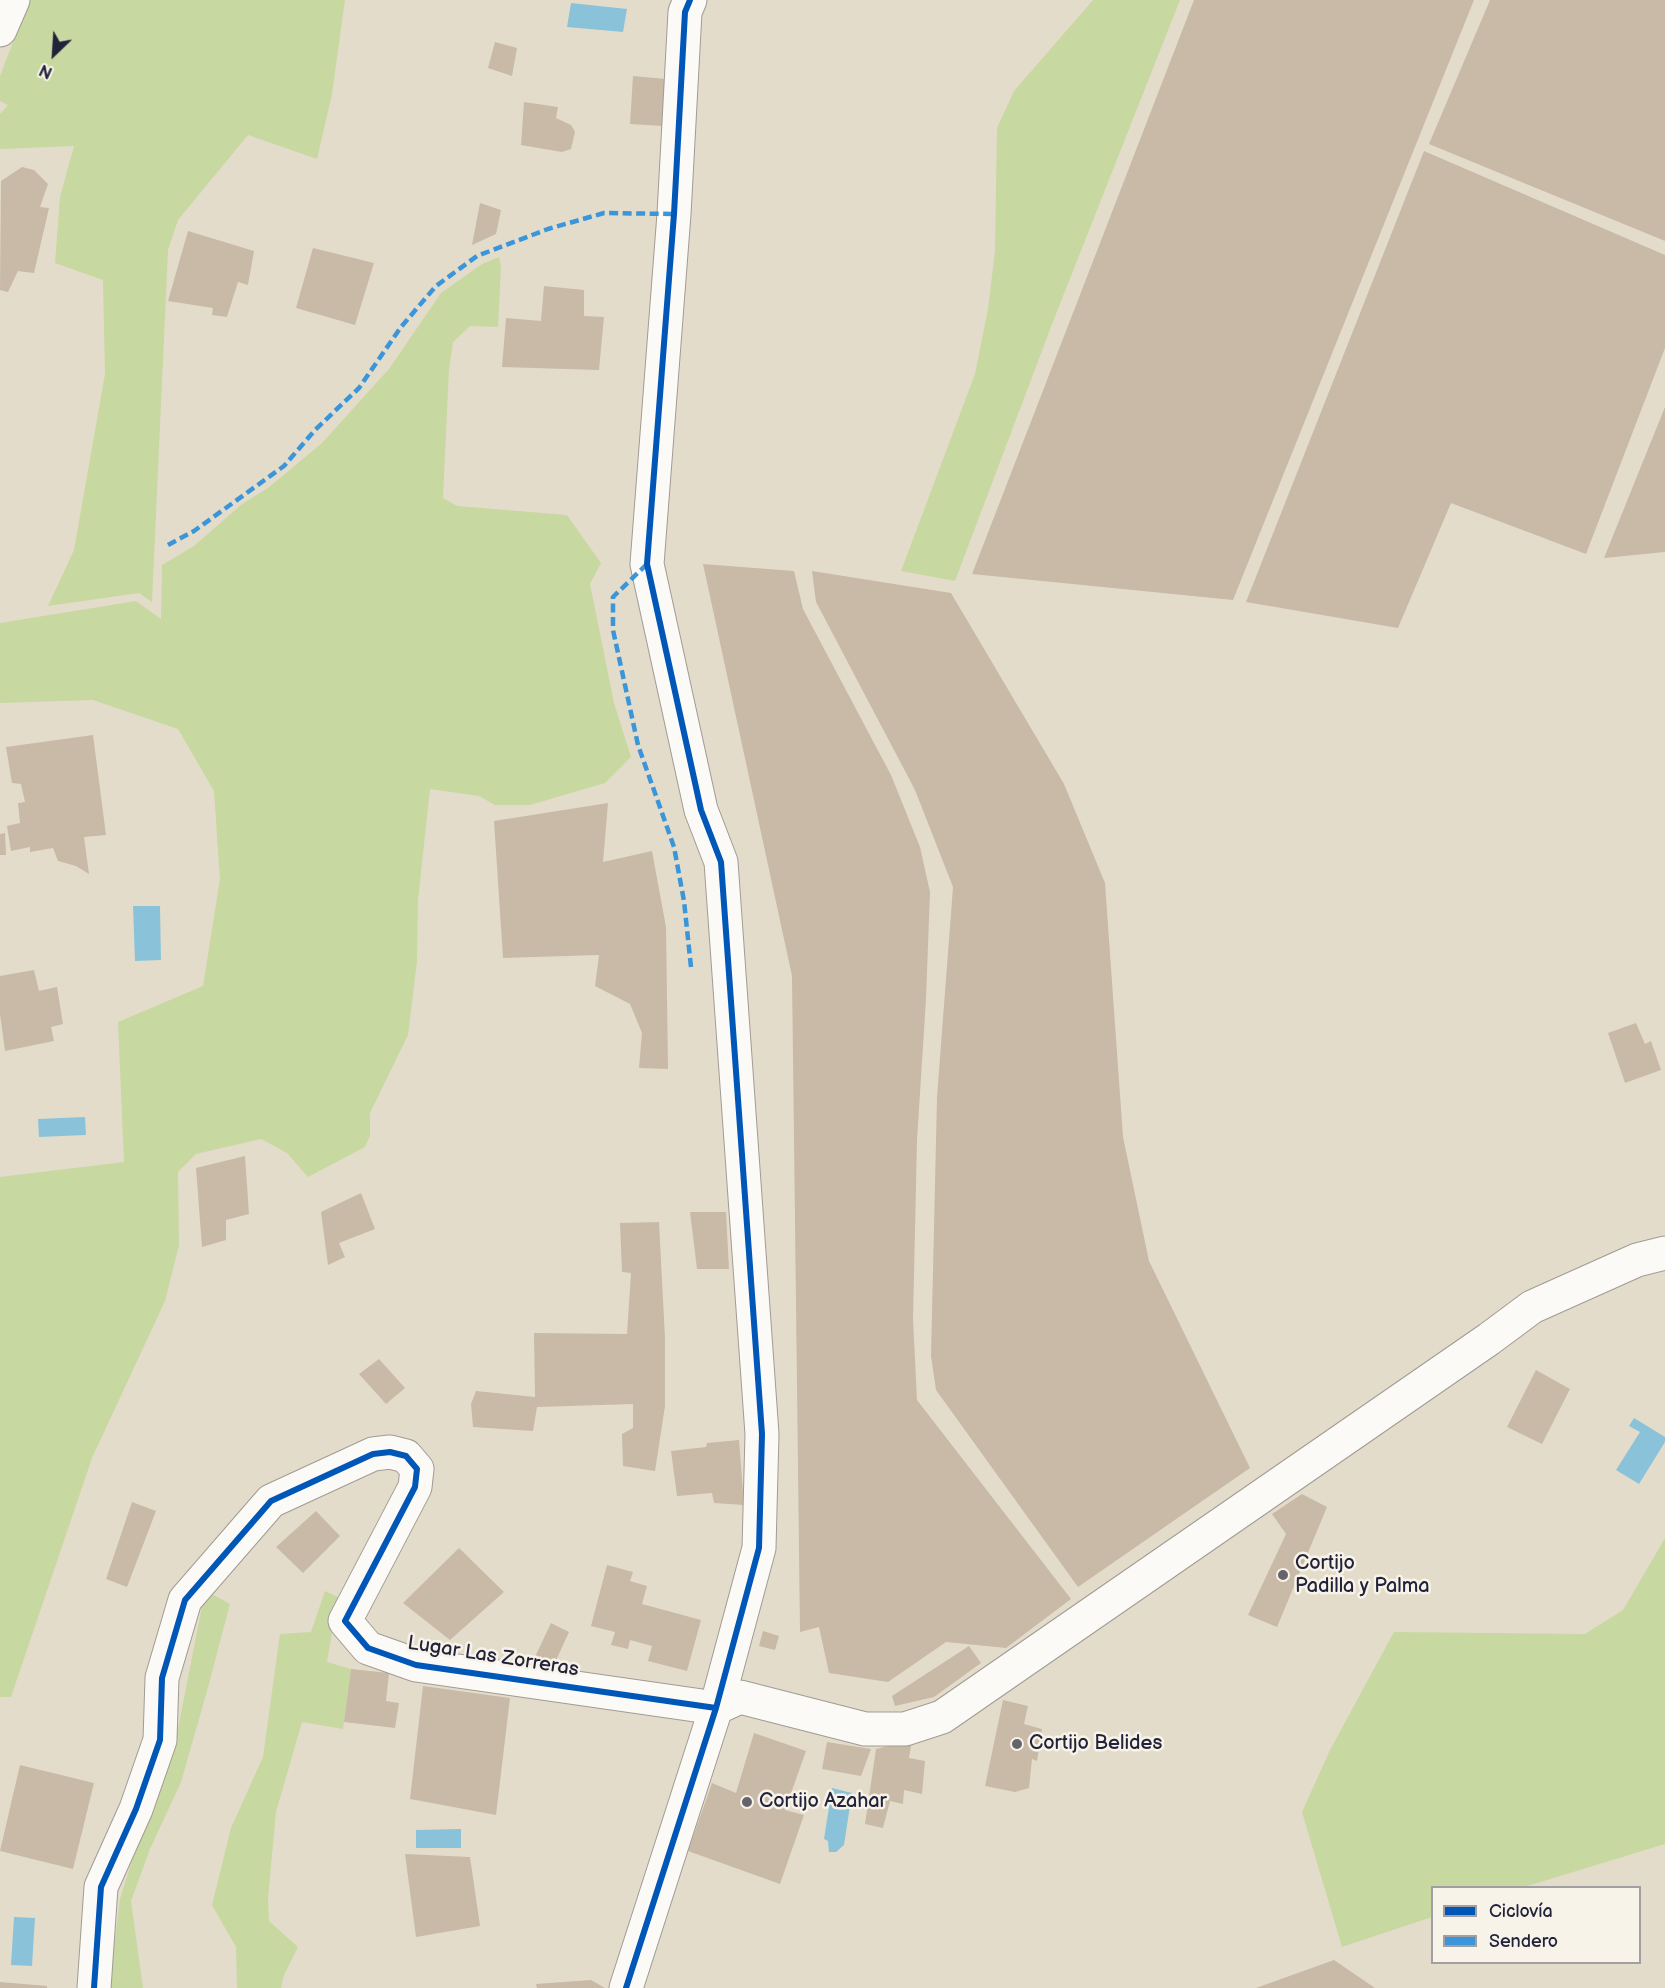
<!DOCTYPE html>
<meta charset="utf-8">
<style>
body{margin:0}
#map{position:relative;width:1665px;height:1988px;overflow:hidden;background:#e4dcca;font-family:"Balsamiq Sans",sans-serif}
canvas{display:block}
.legend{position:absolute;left:1431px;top:1886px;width:210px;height:78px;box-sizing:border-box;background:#f7f3e8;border:2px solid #a29fa3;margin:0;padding:8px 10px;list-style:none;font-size:18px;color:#22223b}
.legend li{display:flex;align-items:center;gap:12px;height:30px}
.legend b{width:30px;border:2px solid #a29fa3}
.north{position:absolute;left:24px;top:24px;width:60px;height:60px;-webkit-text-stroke:4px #f7f3e8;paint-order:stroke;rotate:205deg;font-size:16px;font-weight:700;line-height:24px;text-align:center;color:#22223b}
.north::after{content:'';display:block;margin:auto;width:21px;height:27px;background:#22223b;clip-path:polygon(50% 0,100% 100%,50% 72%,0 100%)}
</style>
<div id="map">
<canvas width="1665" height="1988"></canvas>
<ul class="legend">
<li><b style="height:8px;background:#0057b8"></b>Ciclovía</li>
<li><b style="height:8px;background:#3b95d9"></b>Sendero</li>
</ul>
<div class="north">N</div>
</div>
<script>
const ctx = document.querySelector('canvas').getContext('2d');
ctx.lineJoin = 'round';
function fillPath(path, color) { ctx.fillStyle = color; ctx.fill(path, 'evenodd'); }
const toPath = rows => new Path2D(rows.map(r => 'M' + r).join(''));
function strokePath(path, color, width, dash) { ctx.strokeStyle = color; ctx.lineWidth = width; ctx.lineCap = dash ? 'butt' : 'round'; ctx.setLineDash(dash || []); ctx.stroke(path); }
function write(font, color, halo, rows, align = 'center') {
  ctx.font = font + ' "Balsamiq Sans",sans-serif'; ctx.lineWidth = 5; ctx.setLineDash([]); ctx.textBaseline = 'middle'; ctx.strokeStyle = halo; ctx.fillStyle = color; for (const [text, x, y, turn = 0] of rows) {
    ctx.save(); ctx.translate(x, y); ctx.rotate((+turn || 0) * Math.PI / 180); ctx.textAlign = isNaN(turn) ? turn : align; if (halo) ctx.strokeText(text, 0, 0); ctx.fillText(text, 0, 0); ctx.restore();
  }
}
fillPath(toPath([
 [29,0,345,0,332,94,317,159,248,135,178,220,168,250,152,602,139,593,48,606,74,550,105,374,103,280,55,263,60,197,74,146,0,149,0,114,8,105,0,101,0,76],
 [1093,0,1180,0,1054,319,955,581,901,571,975,374,988,309,995,251,997,128,1014,91],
 [499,257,501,266,498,327,470,326,453,342,449,369,443,498,457,506,567,515,601,563,590,584,614,703,631,757,605,783,530,805,495,805,479,796,430,789,418,900,417,961,408,1035,370,1113,370,1136,365,1147,308,1177,287,1153,261,1139,196,1154,178,1172,179,1245,165,1301,92,1458,11,1697,0,1697,0,1177,124,1162,118,1022,203,986,220,879,214,791,178,729,93,700,0,703,0,623,136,601,161,619,162,565,194,546,242,504,268,488,322,443,389,369,441,293,482,264],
 [1665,1538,1665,1844,1524,1887,1432,1888,1432,1917,1342,1947,1302,1812,1330,1750,1394,1632,1585,1634,1623,1610],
 [325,1591,338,1597,327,1662,351,1669,343,1729,302,1722,276,1812,268,1898,269,1921,298,1947,284,1975,281,1988,237,1988,236,1947,212,1905,231,1828,263,1757,280,1634,311,1632],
 [212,1594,230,1604,207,1691,181,1782,150,1849,131,1901,143,1988,109,1988,120,1899,147,1812,178,1729,202,1606]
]), '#c7d8a1');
fillPath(toPath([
 [571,3,627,9,623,32,567,27],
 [133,906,160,906,161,960,135,961],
 [85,1117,86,1135,39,1137,38,1119],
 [1634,1418,1665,1437,1665,1442,1639,1484,1616,1470,1640,1432,1629,1426],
 [832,1788,852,1793,844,1845,836,1852,829,1852,828,1841,824,1839],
 [461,1829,461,1848,416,1848,416,1830],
 [14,1917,35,1918,32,1966,11,1965]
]), '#8ac3d9');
fillPath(toPath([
 [1194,0,1474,0,1233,600,972,574],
 [1490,0,1665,0,1665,241,1429,144],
 [495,42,517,48,512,76,488,68],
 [633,76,666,79,662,126,630,124],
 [524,102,558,107,556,118,571,125,575,132,571,149,562,152,521,145],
 [1424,151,1665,255,1665,348,1586,554,1451,503,1398,628,1246,602],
 [22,167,34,170,48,184,40,207,49,208,34,273,18,271,8,292,0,290,1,181],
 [480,203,501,210,496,234,472,245],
 [188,231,254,251,248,285,238,282,227,317,212,315,213,308,168,301],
 [313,248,374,263,355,325,296,308],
 [544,286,584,290,584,316,604,317,599,370,502,367,506,318,541,321],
 [1665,407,1665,552,1604,558],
 [703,564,794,571,803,609,891,775,920,847,930,892,926,999,917,1140,913,1319,917,1400,1071,1599,1006,1648,946,1642,888,1682,829,1673,819,1627,800,1632,792,976],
 [812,571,951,593,1064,784,1105,883,1123,1137,1149,1261,1250,1468,1078,1587,936,1390,931,1356,937,1097,953,887,915,790,816,602],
 [93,735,106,835,84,837,89,874,76,866,58,861,53,848,30,852,30,847,11,851,7,826,20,823,18,803,25,802,21,784,12,783,6,747],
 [608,803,603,862,652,851,666,927,668,1069,639,1068,642,1033,630,1004,595,986,599,955,503,958,494,821],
 [5,833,6,855,0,855,0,834],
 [34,970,39,991,57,987,63,1024,51,1027,54,1041,5,1051,0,1014,0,976],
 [1636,1023,1645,1044,1651,1041,1661,1070,1625,1083,1608,1033],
 [245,1156,249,1214,226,1220,226,1240,202,1247,196,1168],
 [361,1193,375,1229,339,1243,345,1257,328,1265,321,1212],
 [690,1212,726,1212,729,1269,697,1269],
 [659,1222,665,1338,665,1406,655,1471,623,1466,622,1434,633,1428,633,1404,537,1407,533,1431,473,1427,471,1404,476,1391,535,1397,534,1333,627,1334,631,1273,622,1272,620,1223],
 [379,1359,405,1388,386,1404,359,1374],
 [1536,1370,1570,1389,1542,1444,1507,1427],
 [739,1440,744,1505,714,1503,712,1493,677,1496,671,1451,706,1447,707,1443],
 [1302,1494,1327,1507,1277,1627,1248,1615,1286,1534,1272,1514],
 [132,1502,156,1511,127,1587,106,1579],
 [316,1511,340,1536,303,1573,276,1547],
 [459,1548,504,1592,450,1640,403,1603],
 [607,1565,633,1572,630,1581,647,1586,642,1604,701,1620,687,1671,648,1661,652,1646,630,1640,628,1649,611,1645,615,1632,591,1626],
 [551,1623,569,1632,553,1667,534,1659],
 [763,1631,779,1636,775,1650,759,1646],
 [969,1646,981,1663,934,1697,895,1706,892,1696],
 [351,1669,389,1673,386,1701,399,1703,395,1728,344,1722],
 [423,1686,510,1698,496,1815,410,1799],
 [1003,1700,1028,1706,1024,1724,1042,1729,1037,1761,1032,1759,1029,1788,1015,1792,985,1786],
 [754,1733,806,1751,785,1810,804,1815,780,1884,688,1851,712,1783,736,1793],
 [912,1740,909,1758,925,1761,922,1794,904,1790,903,1804,890,1801,883,1828,865,1824,876,1749],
 [827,1742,871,1749,861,1776,822,1769],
 [20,1765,94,1783,73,1869,0,1851],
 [405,1854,470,1857,480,1926,416,1937],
 [1334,1960,1375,1988,1256,1988],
 [591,1980,605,1988,537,1988,536,1984],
 [0,1982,47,1986,47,1988,0,1988]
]), '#c8baa6');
const minor = toPath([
 [0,30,13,0],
 [716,1708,740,1697,865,1729,905,1729,942,1717,1489,1339,1532,1307,1637,1260,1665,1253],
 [94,1988,101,1887,136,1809,160,1740,162,1678,185,1600,271,1501,373,1454,390,1452,406,1456,417,1469,415,1487,345,1621,368,1648,416,1665,716,1708],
 [626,1988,716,1708,759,1548,762,1434,721,862,701,810,647,564,674,214,685,12,690,0]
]);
strokePath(minor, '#a09b94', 35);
strokePath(minor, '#fbfaf7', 33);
strokePath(toPath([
 [168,545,194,531,284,466,315,430,359,388,401,327,436,286,477,256,548,229,604,213,674,214],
 [647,564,613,597,613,630,638,745,674,847,684,901,691,967]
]), '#3b95d9', 4.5, [9, 4.5]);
strokePath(toPath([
 [94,1988,101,1887,136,1809,160,1740,162,1678,185,1600,271,1501,373,1454,390,1452,406,1456,417,1469,415,1487,345,1621,368,1648,416,1665,716,1708],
 [626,1988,716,1708,759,1548,762,1434,721,862,701,810,647,564,674,214,685,12,690,0]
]), '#0057b8', 6);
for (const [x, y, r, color] of [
 [1283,1575,6,"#66636d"],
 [1017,1744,6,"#66636d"],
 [747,1802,6,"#66636d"]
]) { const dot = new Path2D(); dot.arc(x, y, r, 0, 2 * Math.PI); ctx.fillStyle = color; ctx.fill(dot); strokePath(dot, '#f7f3e8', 2); }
write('20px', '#22223b', '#f7f3e8', [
 ["Cortijo",1295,1564],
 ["Padilla y Palma",1295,1587],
 ["Cortijo Belides",1029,1744],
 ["Cortijo Azahar",759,1802]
], 'left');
write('20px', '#22223b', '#f7f3e8', [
 ["Lugar Las Zorreras",493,1657,9]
]);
</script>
